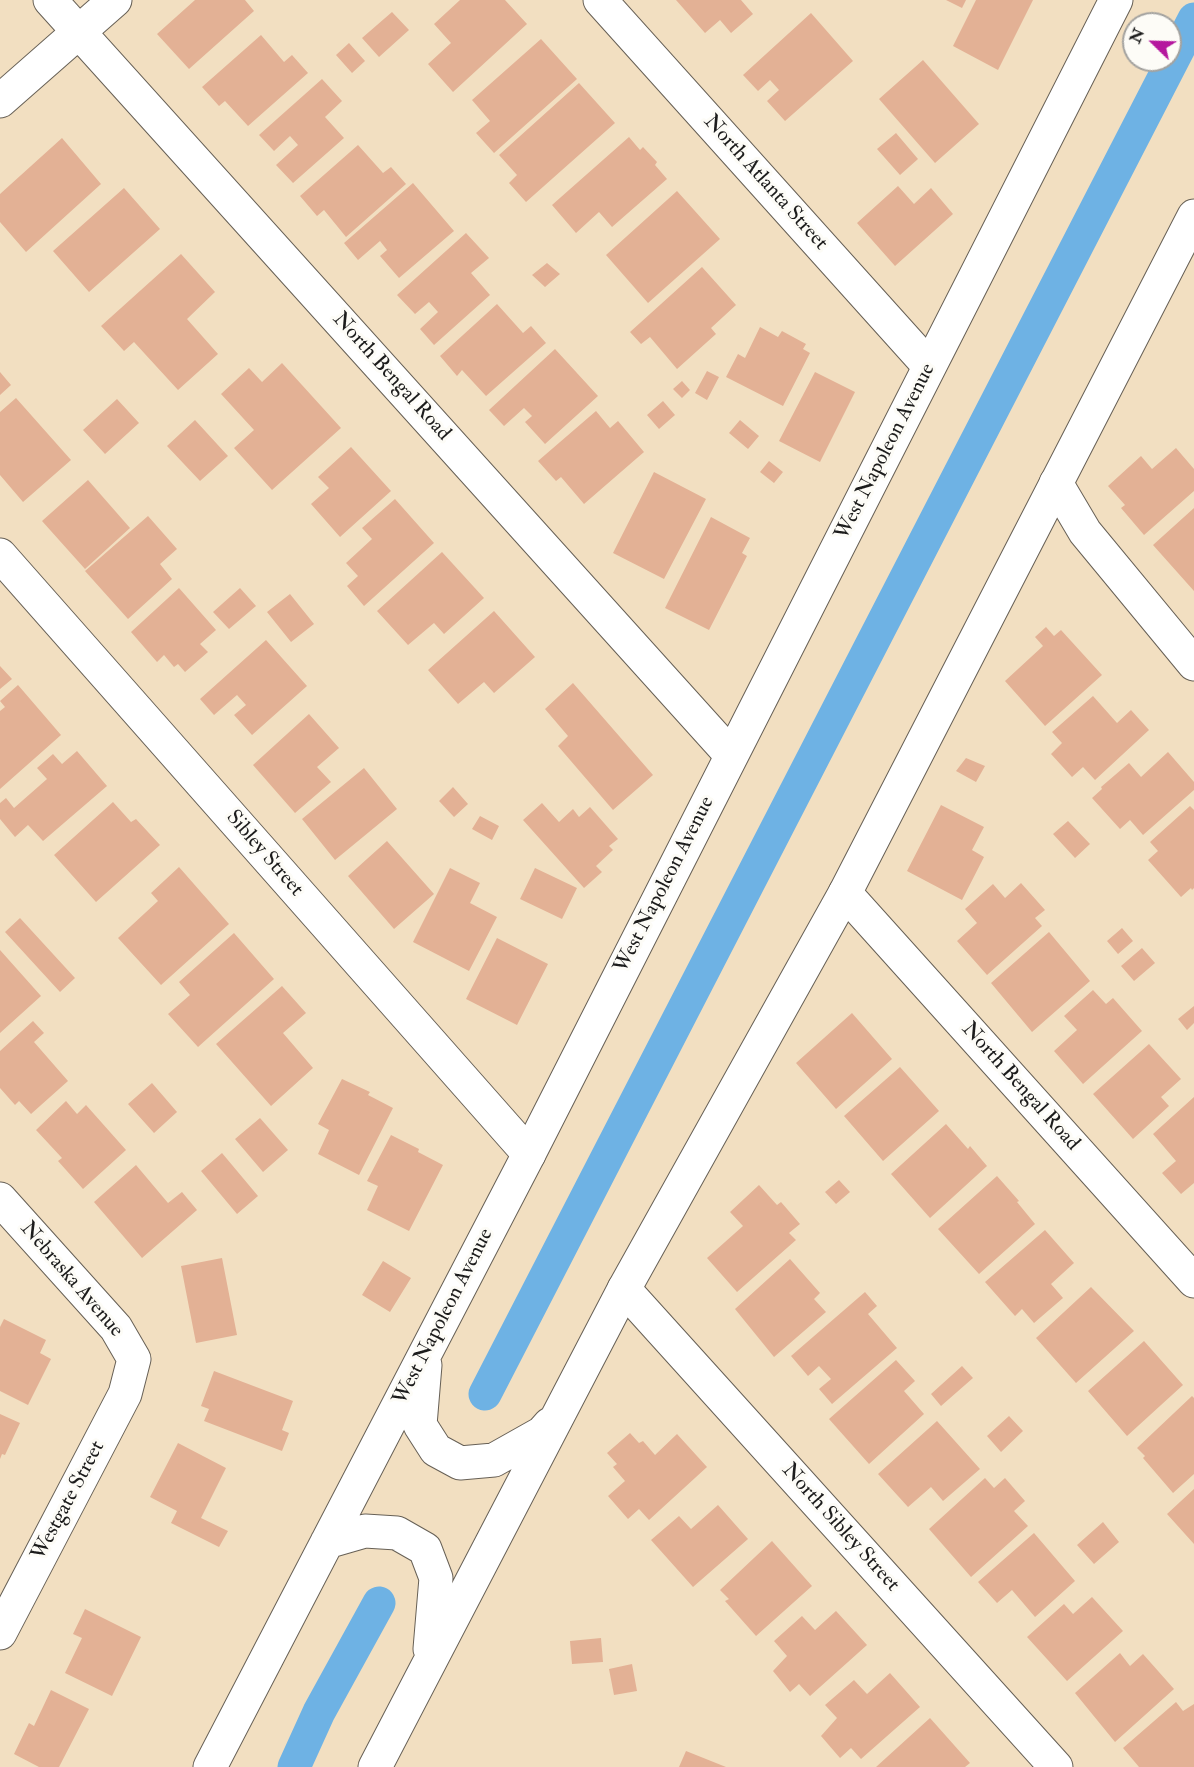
<!DOCTYPE html>
<style>
body{margin:0}
#map{position:relative;width:1194px;height:1767px;overflow:hidden;background:#f2dfc1;font-family:"IM FELL Double Pica",serif}
canvas{display:block}
.north{position:absolute;left:1122px;top:12px;width:60px;height:60px;box-sizing:border-box;background:#fdfcf7;border:2px solid #a3a29f;border-radius:50%;rotate:293deg;font-size:16px;font-weight:700;line-height:24px;text-align:center;color:#1c1c1c}
.north::after{content:'';display:block;margin:auto;width:21px;height:27px;background:#b5179e;clip-path:polygon(50% 0,100% 100%,50% 72%,0 100%)}
</style>
<div id="map">
<canvas width="1194" height="1767"></canvas>
<div class="north">N</div>
</div>
<script>
const ctx = document.querySelector('canvas').getContext('2d');
ctx.lineJoin = 'round';
const toPath = rows => new Path2D(rows.map(r => 'M' + r).join(''));
function strokePath(path, color, width, dash) { ctx.strokeStyle = color; ctx.lineWidth = width; ctx.lineCap = dash ? 'butt' : 'round'; ctx.setLineDash(dash || []); ctx.stroke(path); }
function fillPath(path, color) { ctx.fillStyle = color; ctx.fill(path, 'evenodd'); }
function write(font, color, halo, rows, align = 'center') {
  ctx.font = font + ' "IM FELL Double Pica",serif'; ctx.lineWidth = 6; ctx.setLineDash([]); ctx.textBaseline = 'middle'; ctx.strokeStyle = halo; ctx.fillStyle = color; for (const [text, x, y, turn = 0] of rows) {
    ctx.save(); ctx.translate(x, y); ctx.rotate((+turn || 0) * Math.PI / 180); ctx.textAlign = isNaN(turn) ? turn : align; if (halo) ctx.strokeText(text, 0, 0); ctx.fillText(text, 0, 0); ctx.restore();
  }
}
strokePath(toPath([
 [485,1394,1194,19],
 [294,1767,319,1712,379,1603]
]), '#6eb2e4', 33);
fillPath(toPath([
 [195,0,245,0,254,11,189,69,157,34],
 [460,0,505,0,527,24,453,92,428,64,451,43,434,24],
 [676,0,741,0,753,14,731,33,720,20,705,33],
 [946,0,966,0,962,8],
 [976,0,1033,0,998,70,953,46],
 [392,12,409,30,379,57,362,38],
 [811,13,853,61,785,121,767,101,779,90,770,80,758,91,743,75],
 [261,35,284,62,292,55,308,73,248,126,225,101,219,106,202,87],
 [541,39,577,79,494,153,476,133,490,121,472,100],
 [349,43,365,61,352,73,336,55],
 [923,60,979,124,935,163,879,99],
 [322,79,342,101,325,117,344,138,293,183,276,165,298,145,290,136,274,151,259,135],
 [579,83,615,123,526,202,509,183,517,175,499,155],
 [896,133,918,159,900,175,877,149],
 [629,137,640,150,643,147,657,162,655,165,667,179,612,227,599,212,576,233,552,205],
 [62,138,101,184,26,252,0,222,0,194],
 [358,145,383,173,391,167,406,184,346,237,324,210,317,216,300,196],
 [413,183,454,231,399,278,380,256,387,250,380,241,358,260,344,243],
 [898,186,914,204,931,188,953,214,895,266,857,223],
 [124,188,160,229,89,292,53,251],
 [677,191,720,239,648,303,606,255],
 [466,233,489,258,471,273,490,295,434,345,420,329,438,312,429,302,415,314,397,295],
 [181,254,215,292,187,319,218,354,178,390,134,342,124,351,101,326],
 [547,263,560,274,545,287,532,275],
 [702,267,736,305,711,328,716,334,677,369,650,337,641,344,630,332],
 [497,304,523,333,531,326,546,343,486,396,462,370,457,376,440,356],
 [760,327,778,337,782,331,806,344,803,349,810,353,783,406,726,377,738,354,745,358],
 [555,349,598,396,545,444,525,422,532,416,524,408,504,426,489,410],
 [282,363,341,428,272,490,234,448,254,430,221,394,249,368,262,382],
 [707,371,719,377,707,400,695,393],
 [0,372,11,385,0,395],
 [815,372,855,392,820,462,779,441],
 [682,381,690,390,682,398,673,389],
 [16,398,71,460,23,502,0,475,0,412],
 [117,399,139,423,105,454,83,430],
 [663,401,675,415,659,429,647,415],
 [596,411,610,428,618,421,644,452,584,504,561,477,556,481,538,461],
 [195,420,228,456,200,481,167,446],
 [740,420,759,436,748,449,729,433],
 [351,447,391,491,340,537,311,504,329,488,318,477],
 [1176,448,1194,469,1194,491,1144,535,1121,508,1125,505,1108,486,1141,456,1152,469],
 [769,461,783,472,774,483,760,472],
 [654,472,706,499,664,579,613,553],
 [88,480,130,528,85,569,42,521],
 [395,499,434,543,364,606,347,586,358,576,346,563,372,539,362,528],
 [1194,508,1194,591,1153,545],
 [148,516,177,549,160,564,172,579,128,619,85,571],
 [711,517,750,538,742,553,747,556,709,630,665,608],
 [442,552,484,598,444,634,434,623,408,645,377,611],
 [179,588,216,630,200,644,208,652,185,672,178,664,174,667,164,655,157,662,131,632],
 [240,588,256,606,229,629,213,612],
 [290,594,314,624,291,642,267,612],
 [494,611,535,657,494,693,484,682,458,704,428,670],
 [1046,627,1054,636,1061,630,1102,675,1045,726,1005,681,1043,646,1035,637],
 [266,640,307,686,252,735,234,715,246,705,237,695,214,715,200,699],
 [0,666,12,679,0,689],
 [573,683,653,775,613,810,558,746,568,736,545,709],
 [18,685,61,735,0,789,0,711,5,707,0,701],
 [1093,696,1117,723,1131,710,1149,730,1095,780,1083,767,1072,777,1051,754,1062,743,1052,732],
 [309,714,339,748,317,767,331,782,295,813,253,765],
 [77,751,107,786,43,841,28,825,15,837,0,819,0,803,6,798,14,808,47,779,37,768,53,754,62,764],
 [1168,752,1194,782,1194,790,1143,835,1130,820,1120,829,1092,798,1102,789,1101,787,1129,763,1141,777],
 [966,758,985,766,976,782,956,771],
 [364,768,397,809,335,860,302,819],
 [453,787,468,804,454,817,439,801],
 [113,802,131,822,136,819,160,845,96,902,54,855],
 [542,803,559,822,573,809,579,817,590,807,618,839,609,846,613,850,596,866,602,872,584,888,523,820],
 [941,805,984,827,972,850,984,857,962,900,907,871],
 [1190,806,1194,810,1194,888,1192,890,1191,888,1181,897,1148,860,1158,851,1150,842],
 [480,816,499,826,492,840,472,829],
 [1068,821,1090,844,1075,858,1053,834],
 [387,841,434,894,394,929,348,876],
 [179,867,229,924,161,985,118,938,158,901,151,893],
 [450,868,480,883,470,903,497,917,469,971,413,942],
 [535,868,577,888,562,919,520,899],
 [1021,883,1045,910,1035,918,1042,926,987,975,957,941,977,923,965,909,993,884,1005,898],
 [20,918,75,978,60,992,5,932],
 [1122,928,1133,941,1118,954,1107,941],
 [1049,932,1090,981,1032,1032,991,983],
 [234,933,274,979,198,1047,168,1014,190,995,179,982],
 [497,938,548,964,517,1025,466,999],
 [1142,948,1155,963,1134,981,1121,966],
 [0,950,41,996,0,1033],
 [282,986,306,1013,283,1033,313,1068,271,1106,216,1044],
 [1093,990,1106,1004,1113,998,1142,1031,1083,1084,1054,1051,1077,1030,1064,1016],
 [1194,1006,1194,1023,1187,1030,1178,1019],
 [852,1013,892,1059,836,1109,796,1063],
 [33,1021,44,1033,34,1042,68,1081,31,1114,19,1101,15,1105,0,1088,0,1051],
 [1149,1044,1181,1079,1161,1097,1169,1106,1133,1139,1093,1094],
 [900,1067,939,1111,883,1161,844,1116],
 [342,1079,370,1092,368,1095,393,1108,359,1175,318,1154,329,1130,318,1124],
 [152,1083,177,1112,154,1133,128,1104],
 [1194,1097,1194,1183,1181,1194,1162,1173,1176,1161,1153,1134],
 [66,1101,77,1114,86,1105,126,1150,83,1189,58,1161,62,1158,36,1130],
 [260,1118,288,1150,263,1172,235,1139],
 [946,1124,968,1149,970,1146,987,1166,930,1218,891,1174],
 [391,1135,419,1149,418,1152,443,1165,409,1231,367,1210,378,1186,367,1181],
 [222,1153,258,1196,237,1214,201,1171],
 [136,1165,168,1203,182,1192,197,1210,142,1258,94,1202],
 [997,1176,1019,1201,1017,1202,1035,1224,979,1274,938,1229],
 [839,1180,850,1192,836,1204,825,1192],
 [759,1185,777,1205,781,1202,800,1224,789,1233,796,1240,737,1292,707,1258,743,1226,730,1212],
 [1045,1230,1074,1263,1051,1284,1063,1298,1034,1323,1022,1309,1015,1316,985,1282],
 [222,1258,237,1335,196,1343,181,1266],
 [790,1259,820,1293,814,1299,826,1312,774,1357,735,1309],
 [383,1261,411,1278,390,1312,362,1295],
 [1091,1287,1134,1331,1076,1383,1036,1338],
 [865,1292,877,1306,868,1314,897,1348,832,1404,819,1389,831,1379,819,1366,808,1376,791,1356],
 [4,1319,46,1340,40,1353,51,1359,28,1405,0,1391,0,1327],
 [1144,1341,1183,1385,1127,1436,1088,1391],
 [896,1360,915,1381,904,1391,924,1414,869,1464,829,1419],
 [962,1366,973,1378,941,1406,931,1394],
 [214,1371,293,1401,282,1430,289,1433,282,1451,204,1421,209,1409,201,1406],
 [1192,1396,1194,1398,1194,1474,1173,1493,1143,1458,1145,1456,1137,1448],
 [0,1414,20,1423,5,1455,2,1454,0,1459],
 [1009,1416,1023,1431,1001,1452,987,1436],
 [937,1421,980,1469,943,1501,931,1487,908,1507,878,1474],
 [630,1433,639,1443,643,1441,655,1455,677,1434,707,1467,649,1520,639,1509,628,1519,608,1496,625,1481,613,1467,617,1464,607,1453],
 [178,1443,226,1468,201,1518,228,1531,219,1547,171,1523,177,1511,150,1497],
 [985,1478,994,1488,1005,1478,1025,1501,1014,1511,1028,1526,971,1577,929,1529],
 [1194,1489,1194,1544,1167,1514],
 [718,1505,748,1539,693,1587,651,1540,679,1516,691,1529],
 [1103,1522,1119,1542,1094,1564,1077,1545],
 [1034,1533,1075,1581,1035,1617,1012,1590,997,1603,978,1582],
 [772,1541,812,1586,756,1636,725,1601,729,1599,720,1590],
 [1092,1597,1123,1631,1067,1681,1027,1637,1064,1604,1073,1614],
 [85,1609,141,1637,112,1696,65,1673,82,1638,73,1634],
 [836,1611,867,1645,810,1696,799,1684,790,1692,773,1671,787,1656,774,1641,802,1616,815,1630],
 [601,1638,603,1662,572,1664,570,1641],
 [1120,1653,1130,1666,1143,1654,1174,1689,1115,1742,1075,1693],
 [632,1664,637,1691,614,1695,609,1669],
 [890,1673,920,1707,861,1759,851,1748,840,1758,821,1736,837,1718,825,1705,854,1680,867,1694],
 [51,1690,89,1709,59,1767,39,1767,14,1754,29,1723,34,1726],
 [1176,1702,1183,1711,1194,1704,1194,1767,1139,1767,1123,1748],
 [930,1718,970,1763,965,1767,876,1767],
 [686,1751,726,1767,679,1767]
]), '#e3b195');
const street = toPath([
 [50,0,731,755],
 [600,0,929,366],
 [0,101,115,0],
 [1056,483,1085,532,1194,664],
 [0,555,529,1154],
 [845,893,1194,1281],
 [0,1199,116,1328,134,1359,125,1394,0,1633],
 [624,1289,1056,1767]
]);
const secondary = toPath([
 [425,1365,420,1425,436,1450,460,1463,494,1460,542,1433,550,1424],
 [327,1542,365,1531,397,1533,425,1549,436,1578,430,1649],
 [210,1767,529,1154,1116,0],
 [375,1767,624,1289,845,893,1194,216]
]);
strokePath(street, '#676056', 35);
strokePath(secondary, '#676056', 35);
strokePath(street, '#fff', 33);
strokePath(secondary, '#fff', 33);
write('21px', '#1c1c1c', '#fdfcf7', [
 ["North Atlanta Street",765,183,48],
 ["North Bengal Road",391,377,48],
 ["West Napoleon Avenue",886,452,-63],
 ["Sibley Street",264,854,49],
 ["West Napoleon Avenue",665,885,-63],
 ["North Bengal Road",1020,1087,48],
 ["Nebraska Avenue",71,1280,49],
 ["West Napoleon Avenue",444,1317,-63],
 ["Westgate Street",69,1501,-62],
 ["North Sibley Street",840,1528,48]
]);
</script>
